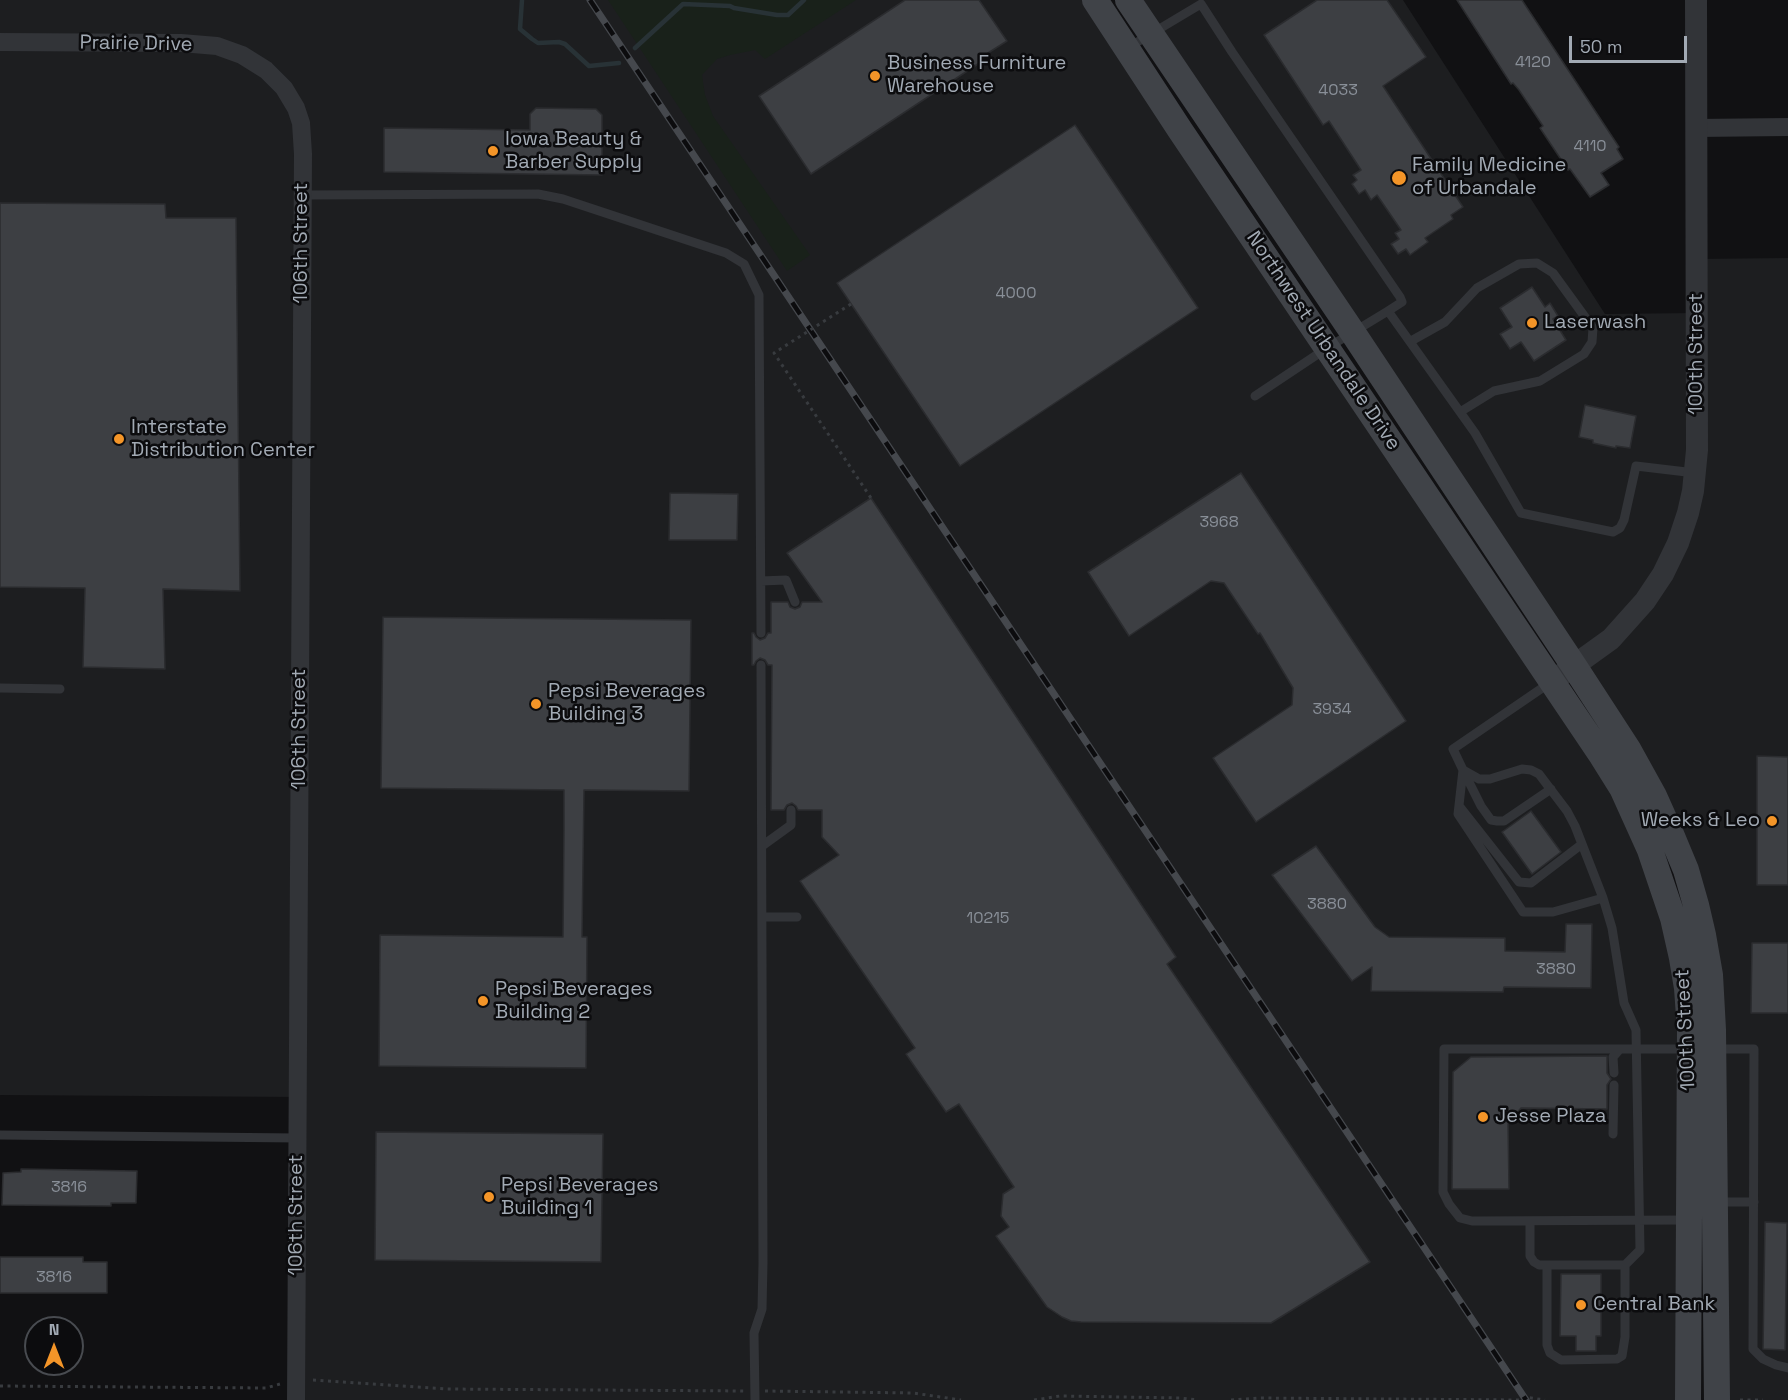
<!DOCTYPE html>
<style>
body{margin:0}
#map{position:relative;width:1788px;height:1400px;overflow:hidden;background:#111113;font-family:"Space Grotesk",sans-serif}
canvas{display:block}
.north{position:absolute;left:24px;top:1316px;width:60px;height:60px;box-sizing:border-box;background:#0c0c0e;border:2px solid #484b50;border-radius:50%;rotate:0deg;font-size:16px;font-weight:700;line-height:24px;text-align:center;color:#a2aab4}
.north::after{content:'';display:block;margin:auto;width:21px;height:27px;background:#f49528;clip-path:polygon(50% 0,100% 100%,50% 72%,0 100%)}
.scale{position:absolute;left:1569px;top:36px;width:118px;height:27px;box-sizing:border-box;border:3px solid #a2aab4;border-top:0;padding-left:8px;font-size:18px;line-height:21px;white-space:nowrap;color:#a2aab4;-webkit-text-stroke:4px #0c0c0e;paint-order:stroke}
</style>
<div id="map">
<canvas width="1788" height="1400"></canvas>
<div class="north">N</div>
<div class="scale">50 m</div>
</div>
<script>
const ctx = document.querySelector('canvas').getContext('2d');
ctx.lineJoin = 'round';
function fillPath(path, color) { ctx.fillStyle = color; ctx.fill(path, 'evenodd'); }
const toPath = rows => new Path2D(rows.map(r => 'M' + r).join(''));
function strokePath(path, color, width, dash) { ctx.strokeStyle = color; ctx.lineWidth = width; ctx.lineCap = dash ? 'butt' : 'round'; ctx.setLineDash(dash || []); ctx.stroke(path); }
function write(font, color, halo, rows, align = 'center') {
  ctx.font = font + ' "Space Grotesk",sans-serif'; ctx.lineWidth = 5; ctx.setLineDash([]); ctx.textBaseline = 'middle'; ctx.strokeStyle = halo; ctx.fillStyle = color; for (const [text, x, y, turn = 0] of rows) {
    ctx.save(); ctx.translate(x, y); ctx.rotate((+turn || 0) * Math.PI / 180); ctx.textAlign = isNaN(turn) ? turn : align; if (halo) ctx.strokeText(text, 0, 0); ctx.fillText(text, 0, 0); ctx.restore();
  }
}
fillPath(toPath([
 [0,0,1095,0,1602,756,1682,958,1688,1400,296,1400,298,1097,0,1095],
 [1128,0,1403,0,1605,314,1697,313,1696,259,1788,258,1788,1400,1717,1400,1713,1030,1671,834]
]), '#1d1e20');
fillPath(toPath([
 [608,0,856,0,765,59,755,50,730,55,717,59,702,75,705,95,713,116,810,255,787,271]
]), '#19211a');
strokePath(toPath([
 [522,0,520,29,532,39,538,43,559,42,565,44,589,66,619,63],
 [635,48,683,4,730,6,734,8,777,15,788,15,804,0]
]), '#283236', 4.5);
const building = toPath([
 [905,0,979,0,1007,41,988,53,990,56,811,174,759,96,905,0],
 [1317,0,1387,0,1426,57,1383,86,1463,207,1451,215,1453,219,1425,238,1428,242,1410,255,1406,249,1398,254,1391,244,1399,239,1395,233,1401,230,1377,195,1371,200,1365,190,1359,194,1352,184,1357,180,1353,175,1361,170,1329,121,1323,125,1264,35,1317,0],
 [1457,0,1522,0,1619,147,1617,149,1623,159,1601,173,1609,185,1590,197,1570,169,1568,170,1540,128,1543,126,1519,90,1513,83,1511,84,1457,0],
 [536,108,596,109,602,115,602,175,384,172,384,128,530,130,530,114,536,108],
 [1075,125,1198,308,960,466,837,283,1075,125],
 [0,203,165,204,166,218,236,218,240,591,163,589,165,669,83,667,85,588,0,587,0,203],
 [1532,287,1545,307,1550,303,1558,316,1553,319,1566,340,1534,361,1521,342,1510,349,1500,334,1512,327,1500,308,1532,287],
 [1585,405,1636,416,1630,448,1616,446,1616,448,1593,443,1593,440,1579,437,1585,405],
 [1241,473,1406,721,1256,822,1213,758,1292,705,1293,688,1260,633,1258,634,1224,583,1211,581,1129,636,1088,572,1241,473],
 [670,493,738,494,737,540,669,540,670,493],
 [871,498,1176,957,1167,964,1370,1262,1271,1323,1081,1322,1071,1321,1062,1317,1047,1307,996,1236,1009,1227,1001,1216,1003,1194,1014,1187,959,1104,946,1112,906,1054,915,1048,800,881,839,855,822,837,822,810,798,810,796,806,792,803,787,805,784,810,771,810,772,665,768,665,765,660,760,658,756,661,754,665,752,665,752,633,754,633,756,637,760,640,765,638,768,633,771,633,771,602,788,602,790,607,795,609,800,607,802,602,822,602,787,553,871,498],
 [383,617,691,620,689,791,584,790,582,937,587,937,586,1068,379,1066,380,935,563,937,564,830,564,790,381,788,383,617],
 [1757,756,1788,757,1788,885,1757,885,1757,756],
 [1531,811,1561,852,1532,874,1502,832,1531,811],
 [1316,846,1375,927,1389,937,1505,938,1505,951,1565,952,1566,924,1592,924,1591,988,1504,987,1503,992,1371,991,1372,967,1352,981,1272,875,1316,846],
 [1752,943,1788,943,1788,1013,1751,1013,1752,943],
 [1607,1056,1607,1073,1611,1079,1607,1085,1607,1109,1521,1108,1508,1124,1509,1189,1452,1189,1453,1072,1471,1057,1607,1056],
 [376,1132,603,1134,601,1262,375,1260,376,1132],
 [21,1169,137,1171,136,1203,111,1203,111,1206,2,1205,3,1173,21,1172,21,1169],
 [1765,1222,1787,1223,1785,1350,1763,1349,1765,1222],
 [0,1257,83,1257,83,1262,107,1262,107,1293,0,1293,0,1257],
 [1561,1274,1601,1274,1601,1336,1596,1336,1596,1351,1576,1351,1576,1336,1560,1336,1561,1274]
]);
fillPath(building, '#3d3f43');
strokePath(building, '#2b2c2f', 1.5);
strokePath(toPath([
 [313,1380,446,1389,744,1391],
 [0,1386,266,1388,280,1384],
 [765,1391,913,1393,961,1400],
 [1034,1400,1060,1396,1180,1398,1198,1400],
 [1231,1400,1259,1398,1520,1400,1524,1397,1545,1400],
 [1740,1400,1763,1400]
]), '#383b3f', 3, [3, 4.5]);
strokePath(toPath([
 [1129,47,1201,4,1232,52,1400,297,1402,302,1388,311,1475,433,1521,513,1613,532,1620,528,1624,520,1636,466,1695,473],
 [303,195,538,194,563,199,726,253,744,264,759,295,761,633],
 [1411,341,1445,322,1477,288,1519,264,1537,263,1553,273,1593,328,1592,342,1584,354,1540,381,1494,391,1460,412],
 [1255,396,1327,348,1388,311],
 [761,581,786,580,795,602],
 [1551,682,1453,749,1463,770,1458,814,1523,912,1553,912,1603,898],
 [0,688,60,689],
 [1463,770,1479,779,1490,779,1522,769,1531,770,1539,774,1567,811,1575,826,1603,898,1612,928,1624,1003,1636,1030,1640,1250,1625,1265,1625,1337,1622,1356,1617,1359,1561,1360,1550,1353,1547,1345,1547,1265],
 [1463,770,1481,806,1491,820,1497,821,1504,821,1551,789],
 [1460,807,1519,882,1531,883,1582,844],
 [762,846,791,825,791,810],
 [763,917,797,917],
 [1715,1049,1754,1049,1753,1349,1763,1359,1776,1365,1788,1368],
 [1614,1073,1613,1057,1620,1049],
 [1613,1134,1614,1085],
 [0,1135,298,1138],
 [1717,1202,1754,1202],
 [1686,1220,1472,1221,1460,1218,1449,1204,1443,1192,1444,1049,1689,1049],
 [1530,1221,1530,1256,1534,1262,1539,1265,1625,1265],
 [755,1400,754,1333,762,1309,763,1263,761,665]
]), '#323438', 9);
strokePath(toPath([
 [0,42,181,43,217,46,242,55,266,70,284,88,296,108,301,123,303,154,296,1400],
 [1696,128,1788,127]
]), '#323438', 18);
strokePath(toPath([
 [1561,675,1611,639,1645,601,1663,574,1678,543,1688,513,1693,491,1697,450,1696,0]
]), '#323438', 22);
strokePath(toPath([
 [1095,0,1180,130,1602,756,1622,788,1650,850,1673,918,1682,958,1687,988,1690,1030,1688,1400],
 [1128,0,1353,333,1574,666,1628,749,1654,796,1671,834,1686,870,1696,905,1703,935,1710,975,1713,1030,1717,1400]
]), '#404348', 26);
const rail = toPath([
 [590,0,1526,1400]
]);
strokePath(rail, '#45484d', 7);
strokePath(rail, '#0c0c0e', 4.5, [14]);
strokePath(toPath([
 [851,304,774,353,871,498]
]), '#383b3f', 3, [3, 4.5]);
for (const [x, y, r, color] of [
 [875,76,6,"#f49528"],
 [493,151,6,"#f49528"],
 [1399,178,8,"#f49528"],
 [1532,323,6,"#f49528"],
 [119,439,6,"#f49528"],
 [536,704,6,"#f49528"],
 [1772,821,6,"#f49528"],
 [483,1001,6,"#f49528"],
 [1483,1117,6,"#f49528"],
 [489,1197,6,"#f49528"],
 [1581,1305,6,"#f49528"]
]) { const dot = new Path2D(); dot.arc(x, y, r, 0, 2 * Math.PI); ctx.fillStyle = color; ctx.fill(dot); strokePath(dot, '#0c0c0e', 2); }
write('16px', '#898f98', null, [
 ["4120",1533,63],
 ["4033",1338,91],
 ["4110",1590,147],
 ["4000",1016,294],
 ["3968",1219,523],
 ["3934",1332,710],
 ["3880",1327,905],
 ["10215",988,919],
 ["3880",1556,970],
 ["3816",69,1188],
 ["3816",54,1278]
]);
write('20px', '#a2aab4', '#0c0c0e', [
 ["Prairie Drive",136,44,1],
 ["106th Street",302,243,-90],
 ["Northwest Urbandale Drive",1323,341,56],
 ["100th Street",1697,354,-90],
 ["106th Street",300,729,-90],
 ["100th Street",1686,1030,-93],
 ["106th Street",297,1215,-90]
]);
write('20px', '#a2aab4', '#0c0c0e', [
 ["Business Furniture",887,64],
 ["Warehouse",887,87],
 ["Iowa Beauty &",505,140],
 ["Barber Supply",505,163],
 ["Family Medicine",1412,166],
 ["of Urbandale",1412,189],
 ["Laserwash",1544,323],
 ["Interstate",131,428],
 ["Distribution Center",131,451],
 ["Pepsi Beverages",548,692],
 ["Building 3",548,715],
 ["Weeks & Leo",1760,821,"right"],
 ["Pepsi Beverages",495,990],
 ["Building 2",495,1013],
 ["Jesse Plaza",1495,1117],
 ["Pepsi Beverages",501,1186],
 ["Building 1",501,1209],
 ["Central Bank",1593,1305]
], 'left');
</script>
